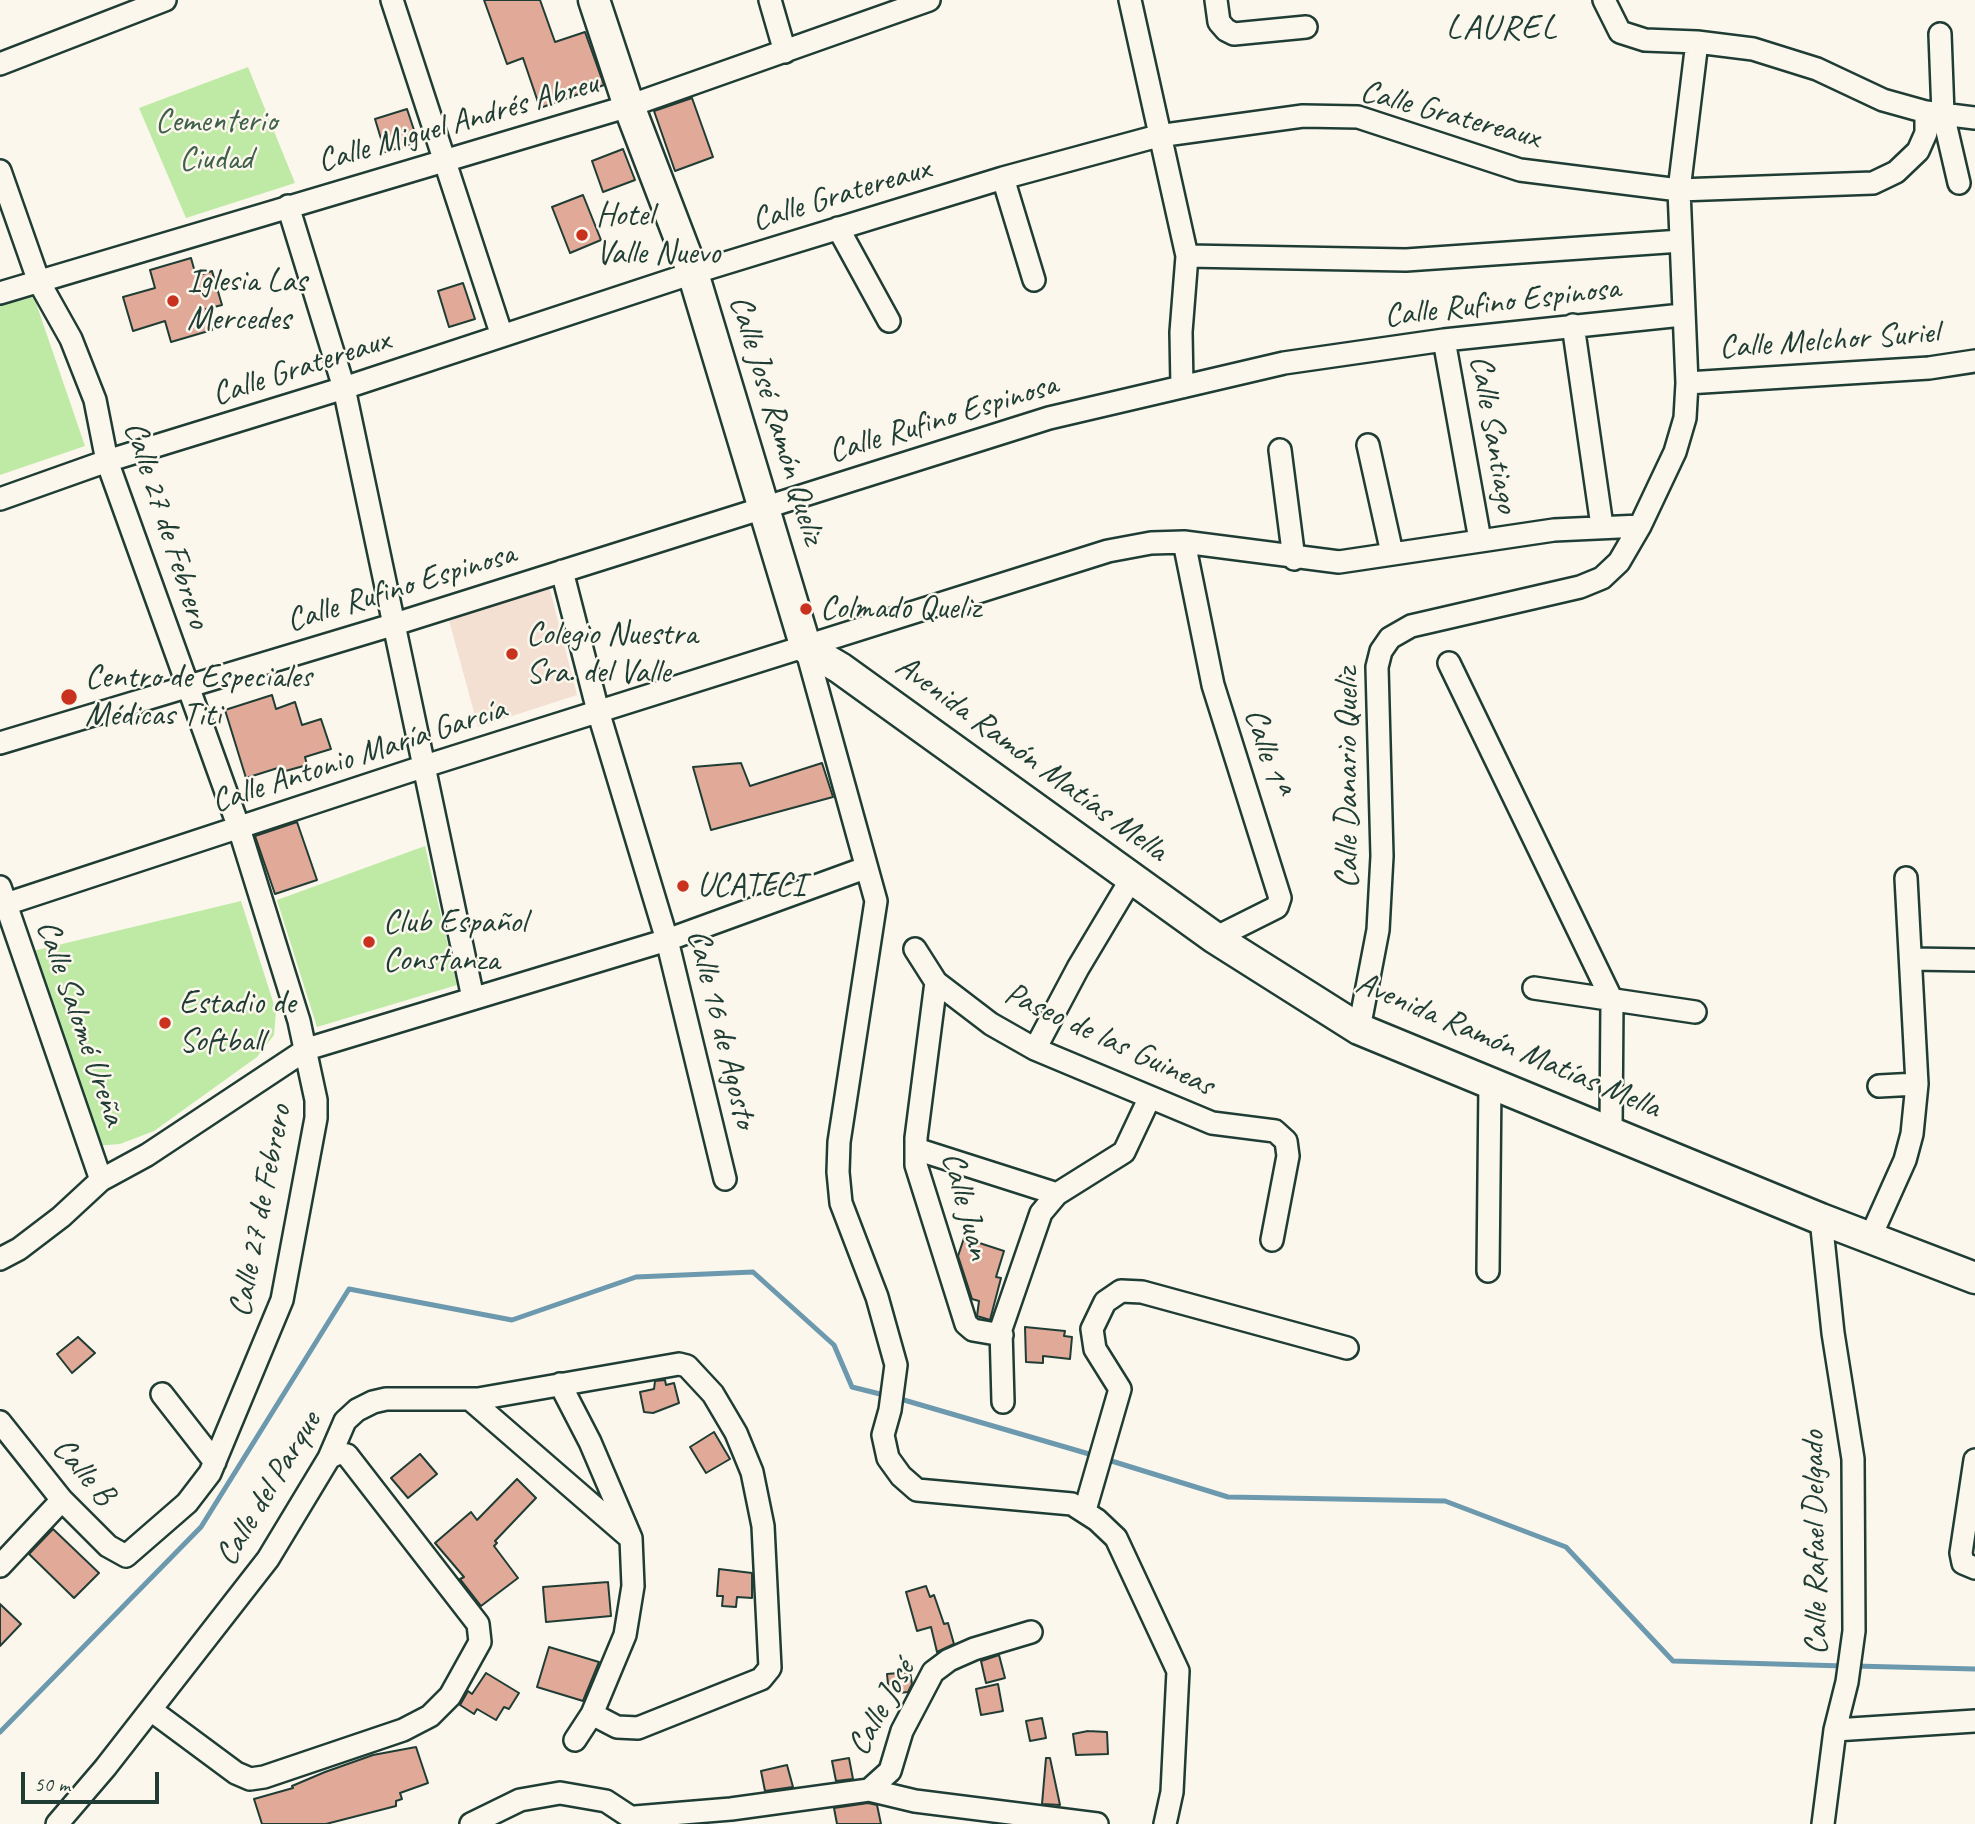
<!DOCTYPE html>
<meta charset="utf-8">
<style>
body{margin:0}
#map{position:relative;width:1975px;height:1824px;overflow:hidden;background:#fbf7ec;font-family:Caveat,sans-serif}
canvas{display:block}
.scale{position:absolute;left:21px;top:1772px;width:138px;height:32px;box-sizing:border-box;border:4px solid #1f3d34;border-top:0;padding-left:9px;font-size:21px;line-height:24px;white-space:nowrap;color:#1f3d34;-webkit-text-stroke:5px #fbf7ec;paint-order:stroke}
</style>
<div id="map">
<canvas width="1975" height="1824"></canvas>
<div class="scale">50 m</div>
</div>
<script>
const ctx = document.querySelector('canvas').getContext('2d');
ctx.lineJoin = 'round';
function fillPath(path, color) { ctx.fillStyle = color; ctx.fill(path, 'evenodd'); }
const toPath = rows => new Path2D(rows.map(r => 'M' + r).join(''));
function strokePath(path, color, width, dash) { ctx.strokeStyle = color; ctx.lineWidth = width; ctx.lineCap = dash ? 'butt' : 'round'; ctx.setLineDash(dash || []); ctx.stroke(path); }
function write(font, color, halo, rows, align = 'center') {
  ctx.font = font + ' Caveat,sans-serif'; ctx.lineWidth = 5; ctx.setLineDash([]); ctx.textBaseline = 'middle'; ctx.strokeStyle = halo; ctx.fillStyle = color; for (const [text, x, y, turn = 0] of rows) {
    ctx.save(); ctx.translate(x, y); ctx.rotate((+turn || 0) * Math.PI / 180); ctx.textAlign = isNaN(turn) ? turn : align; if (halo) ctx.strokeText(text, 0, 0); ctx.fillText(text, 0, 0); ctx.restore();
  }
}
fillPath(toPath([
 [548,582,577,695,478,727,447,613]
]), '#f3e0d3');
fillPath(toPath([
 [248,67,295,183,186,218,139,108],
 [34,297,85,446,0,475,0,306],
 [425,846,457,985,317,1027,277,900],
 [241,901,276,1011,274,1035,257,1057,154,1131,120,1144,95,1146,33,951]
]), '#bfeaa6');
strokePath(toPath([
 [897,1398,1096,1456],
 [1105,1459,1228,1497,1445,1501,1566,1547,1673,1661,1844,1666],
 [1854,1666,1975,1669],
 [0,1732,201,1527,349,1289,512,1320,636,1277,753,1272,834,1345,852,1387,888,1396]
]), '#6c99ae', 5);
const building = toPath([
 [484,0,540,0,555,42,585,32,604,85,540,108,523,58,507,64,484,0],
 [692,98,713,157,675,171,654,111,692,98],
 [407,109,418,142,385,152,375,119,407,109],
 [623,149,635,180,603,192,592,161,623,149],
 [583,195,601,240,570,253,552,207,583,195],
 [191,258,196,276,212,271,222,305,206,309,212,330,171,342,165,321,133,331,123,297,155,288,150,270,191,258],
 [463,283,475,319,449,327,438,291,463,283],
 [272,695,276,709,295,702,302,725,321,719,331,749,305,757,307,765,282,772,281,767,246,778,225,710,272,695],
 [741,763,750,786,822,763,833,797,711,830,693,767,741,763],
 [297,822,317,880,275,894,255,836,297,822],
 [964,1238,1004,1251,996,1277,1001,1278,990,1320,977,1316,979,1301,972,1299,958,1256,964,1238],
 [1025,1327,1065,1331,1064,1336,1072,1337,1070,1359,1043,1356,1043,1363,1026,1362,1025,1327],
 [78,1337,95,1353,72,1373,57,1354,78,1337],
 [665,1380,666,1385,674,1383,679,1403,653,1413,644,1412,640,1392,654,1389,655,1381,665,1380],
 [714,1432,730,1459,706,1473,690,1447,714,1432],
 [420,1454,437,1474,408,1498,391,1478,420,1454],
 [517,1479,536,1498,495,1541,497,1543,494,1546,518,1578,481,1606,460,1579,464,1577,435,1543,471,1512,477,1520,517,1479],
 [53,1529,99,1573,74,1598,29,1554,53,1529],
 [719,1569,752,1573,752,1598,737,1597,736,1607,722,1606,723,1596,717,1596,719,1569],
 [608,1582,611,1616,546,1622,543,1587,608,1582],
 [926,1586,930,1597,934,1595,944,1624,948,1623,954,1644,937,1652,931,1627,917,1631,906,1592,926,1586],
 [0,1604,21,1624,0,1646,0,1604],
 [549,1647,599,1662,583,1701,537,1687,549,1647],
 [999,1655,1005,1678,986,1683,981,1661,999,1655],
 [910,1672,912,1684,908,1692,889,1694,887,1674,910,1672],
 [486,1673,519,1693,509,1709,504,1707,496,1720,477,1709,474,1714,460,1705,468,1691,472,1694,486,1673],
 [998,1684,1003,1711,981,1715,976,1689,998,1684],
 [1042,1718,1046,1738,1030,1741,1026,1721,1042,1718],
 [1088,1731,1107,1732,1108,1754,1076,1755,1073,1734,1088,1731],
 [416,1747,428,1783,400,1793,402,1799,396,1801,396,1806,326,1824,262,1824,254,1799,293,1788,292,1786,325,1772,373,1755,416,1747],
 [849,1758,853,1779,836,1781,832,1761,849,1758],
 [1046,1758,1050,1758,1060,1805,1042,1804,1046,1758],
 [787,1765,793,1787,765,1791,761,1771,787,1765],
 [868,1803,877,1805,881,1824,837,1824,834,1808,868,1803]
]);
fillPath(building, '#e0a998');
strokePath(building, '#1f3d34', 2);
const street = toPath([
 [392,0,502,336],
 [770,0,785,52],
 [1130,0,1187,256,1181,332,1182,387],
 [1216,0,1219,22,1226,30,1234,34,1306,27],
 [1604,0,1620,32,1645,40,1697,42,1753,49,1817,69,1883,100,1926,112,1975,118],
 [1940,34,1943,114,1959,183],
 [0,64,165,0],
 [0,171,39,282,71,339,95,400,107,461,239,828,299,1021,316,1100,316,1118,282,1300,210,1473,187,1503,126,1556,108,1546,62,1500,0,1422],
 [1003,178,1034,280],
 [288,206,344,388,473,998],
 [838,228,889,321],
 [1187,256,1406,260,1681,241],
 [0,293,629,106,929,0],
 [1573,325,1602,526],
 [1444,340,1480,540],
 [1687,383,1929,368,1975,361],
 [1368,445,1392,553],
 [1280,450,1294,559],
 [0,499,107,461,344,388,693,273,1003,178,1158,136,1303,116,1358,117,1520,170,1679,190,1873,183,1896,172,1918,151,1926,133,1926,112],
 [1184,542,1213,685,1280,898,1277,907,1215,938],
 [562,571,598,711,667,940,725,1179],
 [806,648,876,901,839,1142,838,1172,841,1203,877,1297,896,1365,890,1410,883,1435,888,1458,901,1476,917,1490,1072,1504,1097,1520,1116,1538,1178,1671,1172,1792,1165,1824],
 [1449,663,1612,1000,1611,1130],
 [0,743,392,625,1049,418,1284,363,1444,340,1682,315],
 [0,887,101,1180],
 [0,906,422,767,1108,551,1151,543,1184,542,1339,562,1554,530,1640,526],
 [915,949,936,982,991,1024,1035,1049,1212,1123,1275,1131,1286,1141,1288,1156,1272,1240],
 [1911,959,1975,960],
 [936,982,916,1138,916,1165,966,1324,973,1330,1002,1335],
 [1534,988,1695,1012],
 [1359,1029,1378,930,1382,856,1377,667,1381,651,1390,638,1411,626,1580,587,1602,578,1619,562,1640,526,1675,452,1685,418,1687,383,1679,190,1697,42],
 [1035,1049,1078,968,1133,876],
 [1879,1086,1917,1084],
 [916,1149,1057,1194],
 [1821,1219,1833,1333,1853,1459,1854,1631,1847,1682,1835,1730,1823,1824],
 [1870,1238,1905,1160,1912,1134,1917,1084,1906,878],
 [0,1259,19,1249,61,1217,101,1180,147,1155,307,1049,667,940,865,868],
 [1488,1271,1490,1083],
 [560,1384,590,1442,631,1538,633,1586,625,1635,592,1714,575,1740],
 [162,1394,215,1462],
 [471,1400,629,1537],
 [1003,1402,1001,1329,1041,1213,1057,1194,1124,1152,1149,1099],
 [1975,1460,1961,1553,1963,1563,1975,1568],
 [1085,1510,1120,1389,1095,1349,1092,1329,1105,1302,1121,1291,1142,1292,1347,1348],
 [0,1566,62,1500],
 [151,1710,236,1773,250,1779,264,1777,403,1730,430,1716,450,1696,480,1642,478,1624,347,1455,338,1453,329,1458],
 [1835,1730,1975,1721],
 [869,1790,890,1771,902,1731,933,1672,949,1660,974,1649,1031,1632],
 [635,1817,731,1809,869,1790,915,1801,1097,1824],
 [57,1824,105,1768,268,1559,329,1458,345,1421,357,1410,373,1402,386,1399,478,1399,679,1364,687,1366,713,1394,736,1433,752,1472,763,1526,770,1668,761,1679,638,1728,617,1727,592,1714],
 [471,1824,520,1800,560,1793,606,1801,641,1824]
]);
const secondary = toPath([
 [594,0,629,106,693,273,806,648,840,668,1215,938,1359,1029,1821,1219,1975,1278]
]);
strokePath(street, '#1f3d34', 26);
strokePath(secondary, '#1f3d34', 35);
strokePath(street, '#fbf7ec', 21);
strokePath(secondary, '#fbf7ec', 30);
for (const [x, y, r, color] of [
 [582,235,7,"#c8321e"],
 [173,301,7,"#c8321e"],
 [806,609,7,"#c8321e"],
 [512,654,7,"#c8321e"],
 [69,697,9,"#c8321e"],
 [683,886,7,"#c8321e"],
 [369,942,7,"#c8321e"],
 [165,1023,7,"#c8321e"]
]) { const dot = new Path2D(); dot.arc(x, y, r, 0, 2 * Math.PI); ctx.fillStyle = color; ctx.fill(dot); strokePath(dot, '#fbf7ec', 2.5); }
write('33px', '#1f3d34', '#fbf7ec', [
 ["Calle Gratereaux",1450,115,15],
 ["Calle Miguel Andrés Abreu",458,123,-16],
 ["Calle Gratereaux",841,195,-17],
 ["Calle Rufino Espinosa",1502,303,-7],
 ["Calle Melchor Suriel",1829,341,-4],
 ["Calle Gratereaux",301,368,-18],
 ["Calle Rufino Espinosa",943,419,-17],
 ["Calle José Ramón Queliz",776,420,73],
 ["Calle Santiago",1493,434,80],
 ["Calle 27 de Febrero",166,525,72],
 ["Calle Rufino Espinosa",401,588,-17],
 ["Calle 1ª",1266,751,73],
 ["Calle Antonio María García",359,756,-18],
 ["Avenida Ramón Matías Mella",1031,759,36],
 ["Calle Danario Queliz",1348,778,-90],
 ["Calle Salomé Ureña",80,1023,71],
 ["Calle 16 de Agosto",721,1029,76],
 ["Paseo de las Guineas",1109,1040,25],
 ["Avenida Ramón Matías Mella",1508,1046,23],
 ["Calle Juan",965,1206,75],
 ["Calle 27 de Febrero",261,1211,-79],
 ["Calle B",83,1472,49],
 ["Calle del Parque",269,1489,-59],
 ["Calle Rafael Delgado",1816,1543,-91],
 ["Calle José",882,1708,-61]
]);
write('33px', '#3f604b', '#fbf7ec', [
 ["Cementerio",216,122],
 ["Ciudad",216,160]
]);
write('33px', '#1f3d34', '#fbf7ec', [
 ["Hotel",596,216],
 ["Valle Nuevo",596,254],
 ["Iglesia Las",187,282],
 ["Mercedes",187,320],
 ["Colmado Queliz",820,609],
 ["Colegio Nuestra",526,635],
 ["Sra. del Valle",526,673],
 ["Centro de Especiales",85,678],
 ["Médicas Titi",85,716],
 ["UCATECI",697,886],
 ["Club Español",383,923],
 ["Constanza",383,961],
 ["Estadio de",179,1004],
 ["Softball",179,1042]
], 'left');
ctx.letterSpacing = '2px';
write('35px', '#1f3d34', '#fbf7ec', [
 ["LAUREL",1502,29]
]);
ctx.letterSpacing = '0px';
</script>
